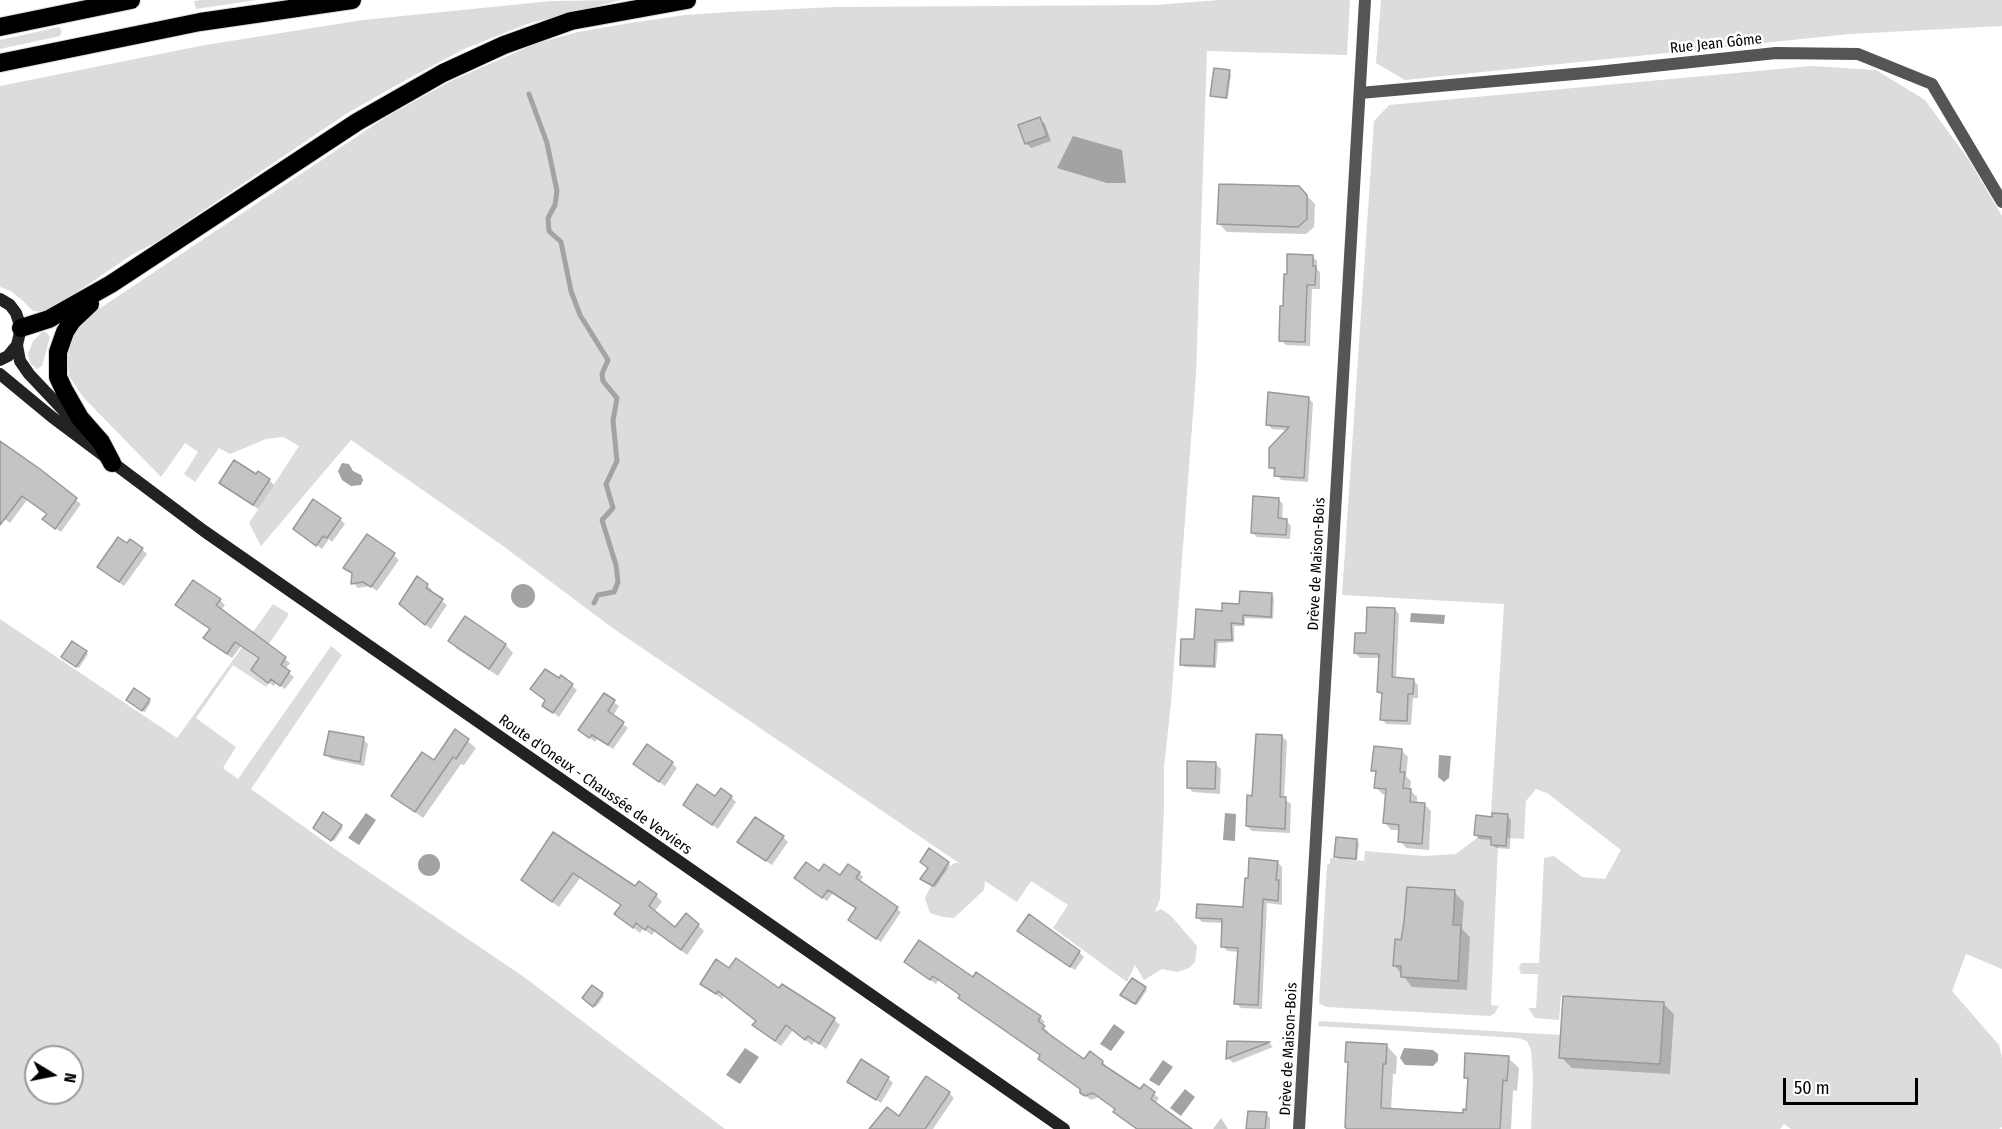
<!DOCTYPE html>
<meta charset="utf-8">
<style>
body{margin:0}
#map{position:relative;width:2002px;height:1129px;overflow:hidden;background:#fff;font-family:"Fira Sans Condensed",sans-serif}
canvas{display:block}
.north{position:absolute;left:24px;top:1045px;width:60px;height:60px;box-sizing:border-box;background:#fff;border:2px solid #999;border-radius:50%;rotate:100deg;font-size:16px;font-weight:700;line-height:24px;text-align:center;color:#000}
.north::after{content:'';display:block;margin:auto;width:21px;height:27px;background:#000;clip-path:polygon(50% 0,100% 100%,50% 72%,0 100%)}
.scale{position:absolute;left:1783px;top:1078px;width:135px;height:27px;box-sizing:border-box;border:3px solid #000;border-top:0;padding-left:8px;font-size:18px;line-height:21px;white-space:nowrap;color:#000;-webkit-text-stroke:4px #fff;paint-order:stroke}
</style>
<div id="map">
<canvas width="2002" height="1129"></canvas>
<div class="north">N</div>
<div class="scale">50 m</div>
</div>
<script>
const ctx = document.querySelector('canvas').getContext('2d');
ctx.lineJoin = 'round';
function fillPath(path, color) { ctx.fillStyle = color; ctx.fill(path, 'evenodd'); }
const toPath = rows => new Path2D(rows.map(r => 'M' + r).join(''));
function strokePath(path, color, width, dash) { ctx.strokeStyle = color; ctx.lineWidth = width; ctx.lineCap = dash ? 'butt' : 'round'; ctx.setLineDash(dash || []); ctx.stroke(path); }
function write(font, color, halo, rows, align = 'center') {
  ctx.font = font + ' "Fira Sans Condensed",sans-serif'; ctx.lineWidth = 5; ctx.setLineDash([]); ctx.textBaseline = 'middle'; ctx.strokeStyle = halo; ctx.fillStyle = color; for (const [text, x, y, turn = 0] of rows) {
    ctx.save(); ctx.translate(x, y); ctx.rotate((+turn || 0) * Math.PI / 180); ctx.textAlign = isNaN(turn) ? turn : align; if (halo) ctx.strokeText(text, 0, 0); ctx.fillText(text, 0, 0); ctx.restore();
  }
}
fillPath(toPath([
 [203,0,257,0,196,9,194,1],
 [621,0,527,24,464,49,404,81,346,114,155,243,133,254,58,305,45,312,33,311,23,301,11,291,0,287,0,86,205,45,363,20,551,1],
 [1220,0,1350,0,1347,55,1207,51,1196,375,1171,703,1164,767,1164,808,1160,899,1155,912,1161,909,1171,916,1197,946,1195,962,1189,968,1177,972,1162,969,1144,980,1135,965,1127,982,1053,928,1068,905,1031,881,1017,902,985,881,984,890,954,918,943,917,930,913,925,898,936,875,955,863,959,863,614,629,503,546,351,440,261,546,249,523,299,446,283,437,266,439,230,454,219,448,195,482,184,474,198,452,185,443,161,477,83,397,69,376,67,353,71,341,81,323,87,317,383,119,451,81,535,44,578,32,630,23,685,15,728,12,836,7,1155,5],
 [1381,0,2002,0,2002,26,1850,34,1405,80,1376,63],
 [59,27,62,30,60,36,0,49,0,40],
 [1812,66,1876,70,1925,100,1969,160,2002,216,2002,969,1966,954,1952,991,1999,1045,2002,1058,2002,1127,1999,1129,1791,1129,1784,1124,1780,1129,1531,1129,1533,1078,1531,1050,1527,1041,1518,1038,1318,1026,1319,1021,1561,1035,1660,1064,1663,1002,1561,996,1559,1020,1535,1018,1528,1008,1536,1008,1538,974,1521,974,1519,968,1521,963,1539,963,1544,858,1554,856,1582,877,1605,879,1621,850,1547,793,1536,789,1526,801,1524,839,1507,838,1498,846,1491,1005,1499,1006,1494,1014,1490,1016,1326,1007,1319,1003,1327,865,1330,864,1330,858,1364,861,1365,851,1424,856,1456,854,1490,828,1504,604,1342,595,1374,121,1389,105],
 [42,332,46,332,50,337,42,366,37,369,30,363,28,354,33,341],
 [273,604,288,613,288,616,251,670,269,683,266,687,233,665,196,718,236,747,223,768,238,779,331,646,342,655,251,789,335,849,524,977,725,1129,0,1129,0,619,177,738],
 [36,1057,72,1057,72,1093,36,1093]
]), '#dcdcdc');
fillPath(toPath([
 [1073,136,1122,150,1126,183,1107,183,1057,168],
 [342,463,349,464,353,471,361,475,363,480,361,485,351,486,342,480,338,471],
 '511 596a12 12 0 1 1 24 0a12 12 0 1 1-24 0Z',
 [1411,613,1445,615,1444,624,1410,622],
 [1439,755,1451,756,1449,778,1444,782,1438,777],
 [366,813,376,820,359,845,348,838],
 [1225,813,1236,814,1235,841,1223,840],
 '418 865a11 11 0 1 1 22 0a11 11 0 1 1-22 0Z',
 [1114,1024,1125,1032,1111,1051,1100,1044],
 [745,1048,759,1057,740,1084,726,1075],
 [1404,1048,1433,1050,1438,1054,1438,1061,1433,1066,1405,1065,1400,1058],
 [1163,1060,1173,1067,1159,1086,1149,1080],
 [1185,1089,1195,1097,1181,1116,1170,1108]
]), '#a3a3a3');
fillPath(toPath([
 [1229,72,1231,74,1228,99,1214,97,1212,95],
 [1040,119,1045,124,1051,141,1031,148,1026,143],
 [1299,188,1315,204,1314,227,1306,234,1227,232,1219,224],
 [1312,256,1317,261,1317,269,1320,272,1320,289,1312,289,1310,346,1286,345,1281,340,1284,307],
 [1308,398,1313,403,1308,482,1281,480,1271,467,1287,430,1272,429,1268,425],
 [18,456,81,504,61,532,49,524,48,514,27,500,10,523,0,516,0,483],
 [257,476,269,480,274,485,258,509,220,483],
 [1278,499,1283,504,1282,520,1286,520,1291,526,1290,539,1257,537,1252,532],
 [340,519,345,524,332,542,329,539,322,549,295,529],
 [128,545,142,549,147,554,124,586,99,567],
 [394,555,399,560,377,591,370,586,358,588,353,583,353,574,345,567],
 [427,585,432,590,431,593,447,605,431,629,406,609],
 [1271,594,1274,598,1273,619,1245,618,1245,626,1234,626,1234,642,1218,643,1216,668,1185,667,1182,664,1195,641,1223,612],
 [220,600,225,605,221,610,290,663,285,670,294,677,285,689,276,683,274,686,258,675,260,659,241,646,232,658,210,643,211,630,177,605],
 [1395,609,1399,614,1396,679,1413,680,1418,685,1418,698,1413,698,1411,725,1386,724,1382,719,1383,696,1379,692,1380,658,1360,658,1355,653,1368,635],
 [465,618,506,645,513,653,498,676,457,649,450,641],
 [86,652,88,654,79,668,65,659],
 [561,677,577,690,559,717,544,705],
 [135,690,151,702,145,712,130,702],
 [604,695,619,706,613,716,628,728,613,749,597,739,595,742,580,730],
 [455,731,476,748,464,765,461,764,423,818,393,796,435,762],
 [1282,736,1287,741,1284,799,1291,804,1290,833,1252,831,1247,826,1254,797],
 [363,739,368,744,364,766,331,759,326,754],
 [1401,750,1408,757,1406,776,1411,781,1410,790,1417,797,1417,804,1425,805,1431,811,1429,850,1406,848,1400,841,1400,830,1391,830,1385,823,1387,795,1382,794,1376,787,1377,774,1373,770],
 [672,763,677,768,665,786,635,764],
 [1216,764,1221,769,1220,794,1193,792,1188,787],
 [731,797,736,802,718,829,685,805],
 [1507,816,1511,820,1510,849,1496,848,1492,844,1492,840,1479,839,1475,835,1494,818],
 [341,826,343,828,334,841,317,830],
 [553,834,635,888,639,883,656,895,662,902,654,912,675,929,698,925,704,931,687,955,655,931,652,935,643,929,640,933,623,920,622,906,580,878,559,907,529,886,523,880],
 [783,837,788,842,772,865,744,846],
 [1357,841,1359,843,1357,860,1338,859,1336,856],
 [1277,862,1282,867,1282,905,1267,903,1262,1009,1241,1008,1236,1003,1239,952,1227,951,1223,946,1224,923,1202,922,1197,917,1244,908],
 [948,863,950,865,935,887,924,880,929,868],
 [819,873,841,878,859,873,863,877,860,882,901,912,881,942,854,924,857,909,833,893,827,901,800,882],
 [1454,892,1464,902,1462,929,1470,937,1467,990,1412,987,1395,966,1403,941],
 [1024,936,1079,952,1084,957,1075,970],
 [911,966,973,979,976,974,1040,1017,1045,1022,1042,1026,1049,1032,1047,1035,1084,1062,1103,1062,1107,1067,1106,1069,1140,1091,1144,1086,1159,1098,1155,1104,1184,1125,1185,1123,1193,1129,1137,1129,1120,1117,1115,1112,1116,1110,1099,1097,1091,1100,1087,1097,1081,1090,1041,1056,939,980,936,984],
 [730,970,779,990,834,1019,840,1025,826,1049,815,1041,812,1045,793,1030,781,1046,761,1031,754,1025,757,1021,724,996,722,999,702,984],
 [1145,988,1147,990,1137,1005,1124,997],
 [602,994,604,996,596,1007,586,1000],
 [1663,1003,1674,1014,1670,1074,1572,1068,1561,1057],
 [1229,1042,1269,1043,1273,1047,1233,1063,1228,1058],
 [1387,1046,1397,1057,1396,1074,1393,1074,1391,1110,1464,1114,1468,1111,1470,1081,1466,1077,1508,1058,1519,1068,1517,1091,1513,1090,1511,1129,1347,1129,1350,1065,1346,1061],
 [888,1078,893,1083,881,1103,849,1082],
 [949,1093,954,1098,933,1129,873,1129,900,1119],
 [1266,1114,1270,1118,1270,1129,1250,1129],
 [1221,1118,1228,1129,1213,1129]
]), '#0003');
strokePath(toPath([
 [529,94,547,143,557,191,555,205,548,218,549,231,561,242,571,291,580,315,608,360,602,374,603,381,617,398,613,421,617,461,606,484,613,508,602,520,616,565,618,582,614,592,598,595,594,603]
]), '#a3a3a3', 5);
const building = toPath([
 [1214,68,1230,70,1226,98,1210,96,1214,68],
 [1040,117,1047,136,1025,144,1018,125,1040,117],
 [1219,184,1299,186,1307,195,1307,219,1298,227,1217,224,1219,184],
 [1287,254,1313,255,1313,266,1316,266,1315,285,1307,285,1305,342,1279,341,1280,306,1283,306,1284,274,1287,274,1287,254],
 [1268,392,1309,397,1304,478,1274,476,1275,468,1269,468,1269,448,1289,427,1266,425,1268,392],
 [0,441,40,469,77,498,55,529,42,519,47,514,22,496,0,525,0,441],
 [234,460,256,474,258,471,270,479,253,505,219,483,234,460],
 [1253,496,1279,498,1278,518,1287,519,1286,535,1251,533,1253,496],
 [313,499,341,518,327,538,323,536,316,546,293,529,313,499],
 [367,534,395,553,371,587,363,582,351,584,352,573,343,568,367,534],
 [118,537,127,543,130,539,143,548,119,582,97,567,118,537],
 [417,576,428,584,426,588,443,599,425,625,399,604,417,576],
 [193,580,221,599,216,605,286,657,281,665,290,671,280,686,271,679,268,683,251,670,259,658,235,642,227,654,203,638,210,629,175,605,193,580],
 [1240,591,1272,593,1271,617,1243,615,1243,624,1231,623,1232,640,1215,640,1214,666,1180,665,1181,639,1194,639,1196,609,1222,611,1222,603,1239,604,1240,591],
 [1367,607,1395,608,1392,677,1414,679,1413,694,1408,694,1407,721,1380,720,1382,693,1377,692,1379,654,1354,653,1355,633,1366,633,1367,607],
 [465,616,506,644,489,669,448,641,465,616],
 [72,641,87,651,76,667,61,657,72,641],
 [545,669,559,678,561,675,573,684,553,713,542,706,545,700,530,689,545,669],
 [134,688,150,699,142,711,126,700,134,688],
 [604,693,615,700,608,711,624,722,608,745,592,735,589,738,578,730,604,693],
 [455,729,469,739,456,759,453,757,415,812,391,796,422,752,434,760,455,729],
 [329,731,364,737,360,762,324,755,329,731],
 [1256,734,1282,735,1280,797,1286,797,1285,829,1246,826,1247,795,1252,796,1256,734],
 [647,744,673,762,659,782,633,764,647,744],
 [1374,746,1402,749,1400,772,1405,772,1403,788,1411,789,1410,802,1425,803,1422,844,1398,842,1399,825,1383,823,1386,789,1374,788,1376,771,1371,771,1374,746],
 [1187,761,1216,762,1215,789,1187,788,1187,761],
 [697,784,715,796,721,788,732,796,712,825,683,805,697,784],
 [323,812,342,825,331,841,313,828,323,812],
 [1492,813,1508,814,1506,846,1491,845,1491,837,1474,835,1476,815,1492,817,1492,813],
 [755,817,784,836,766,861,737,842,755,817],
 [553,832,635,886,639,881,657,894,649,906,675,927,686,913,699,924,681,950,648,926,645,930,636,923,633,928,614,914,621,905,573,873,552,902,521,880,553,832],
 [1336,837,1357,839,1356,859,1334,857,1336,837],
 [929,848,949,862,933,886,920,879,928,868,920,862,929,848],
 [1249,858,1278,861,1276,880,1279,880,1278,901,1263,899,1258,1005,1234,1004,1238,948,1221,947,1222,919,1196,918,1197,904,1243,907,1245,878,1248,878,1249,858],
 [806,862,819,871,824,864,840,875,848,864,860,872,856,878,898,907,876,939,848,920,856,908,828,890,822,898,794,878,806,862],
 [1407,887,1455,890,1453,925,1461,925,1458,981,1401,977,1401,966,1393,966,1395,939,1401,940,1404,922,1407,887],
 [1029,914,1080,951,1070,967,1017,931,1029,914],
 [919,940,973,977,976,972,1041,1016,1038,1021,1045,1026,1042,1029,1084,1059,1090,1051,1103,1061,1102,1064,1140,1089,1144,1084,1155,1092,1151,1099,1192,1129,1137,1129,1113,1112,1115,1109,1093,1093,1085,1096,1080,1093,1080,1089,1038,1059,1040,1055,958,998,960,995,933,976,930,980,904,962,919,940],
 [736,958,779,988,782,984,835,1018,819,1044,808,1036,805,1040,786,1025,775,1041,752,1025,756,1021,718,991,716,994,700,984,716,959,729,968,736,958],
 [1132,978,1146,987,1135,1004,1120,995,1132,978],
 [592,985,603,993,593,1007,582,998,592,985],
 [1563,996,1664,1002,1660,1064,1559,1058,1563,996],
 [1227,1041,1270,1042,1226,1059,1227,1041],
 [1346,1042,1387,1044,1386,1064,1383,1064,1381,1108,1463,1113,1463,1109,1466,1110,1468,1078,1464,1078,1465,1053,1509,1056,1507,1081,1503,1080,1500,1129,1347,1129,1345,1127,1348,1062,1345,1062,1346,1042],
 [861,1059,889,1077,876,1100,847,1082,861,1059],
 [926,1076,950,1092,925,1129,869,1129,887,1107,899,1116,926,1076],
 [1248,1111,1267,1112,1265,1129,1246,1129,1248,1111]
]);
fillPath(building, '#c4c4c4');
strokePath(building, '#999', 1.5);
const motorway = toPath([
 [0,27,131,0],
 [0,63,200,22,352,0],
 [90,304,72,321,65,332,58,352,58,377,64,390,80,418,101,442,112,463],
 [21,328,49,319,111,284,357,122,443,73,504,45,571,21,687,0]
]);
strokePath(motorway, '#dbdbdb', 20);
strokePath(toPath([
 [1360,93,1597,72,1776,53,1858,54,1932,84,2002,202],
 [1299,1129,1365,0]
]), '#555', 12);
strokePath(toPath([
 [0,299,10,305,16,313,21,328,17,345,8,356,0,360],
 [17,345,20,361,29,374,79,427],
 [0,374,52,417,204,531,1064,1129]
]), '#222', 12);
strokePath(motorway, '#000', 18);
write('15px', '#000', '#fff', [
 ["Rue Jean Gôme",1716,44,-6],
 ["Drève de Maison-Bois",1317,564,-87],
 ["Route d'Oneux - Chaussée de Verviers",595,785,35],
 ["Drève de Maison-Bois",1289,1049,-87]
]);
</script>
